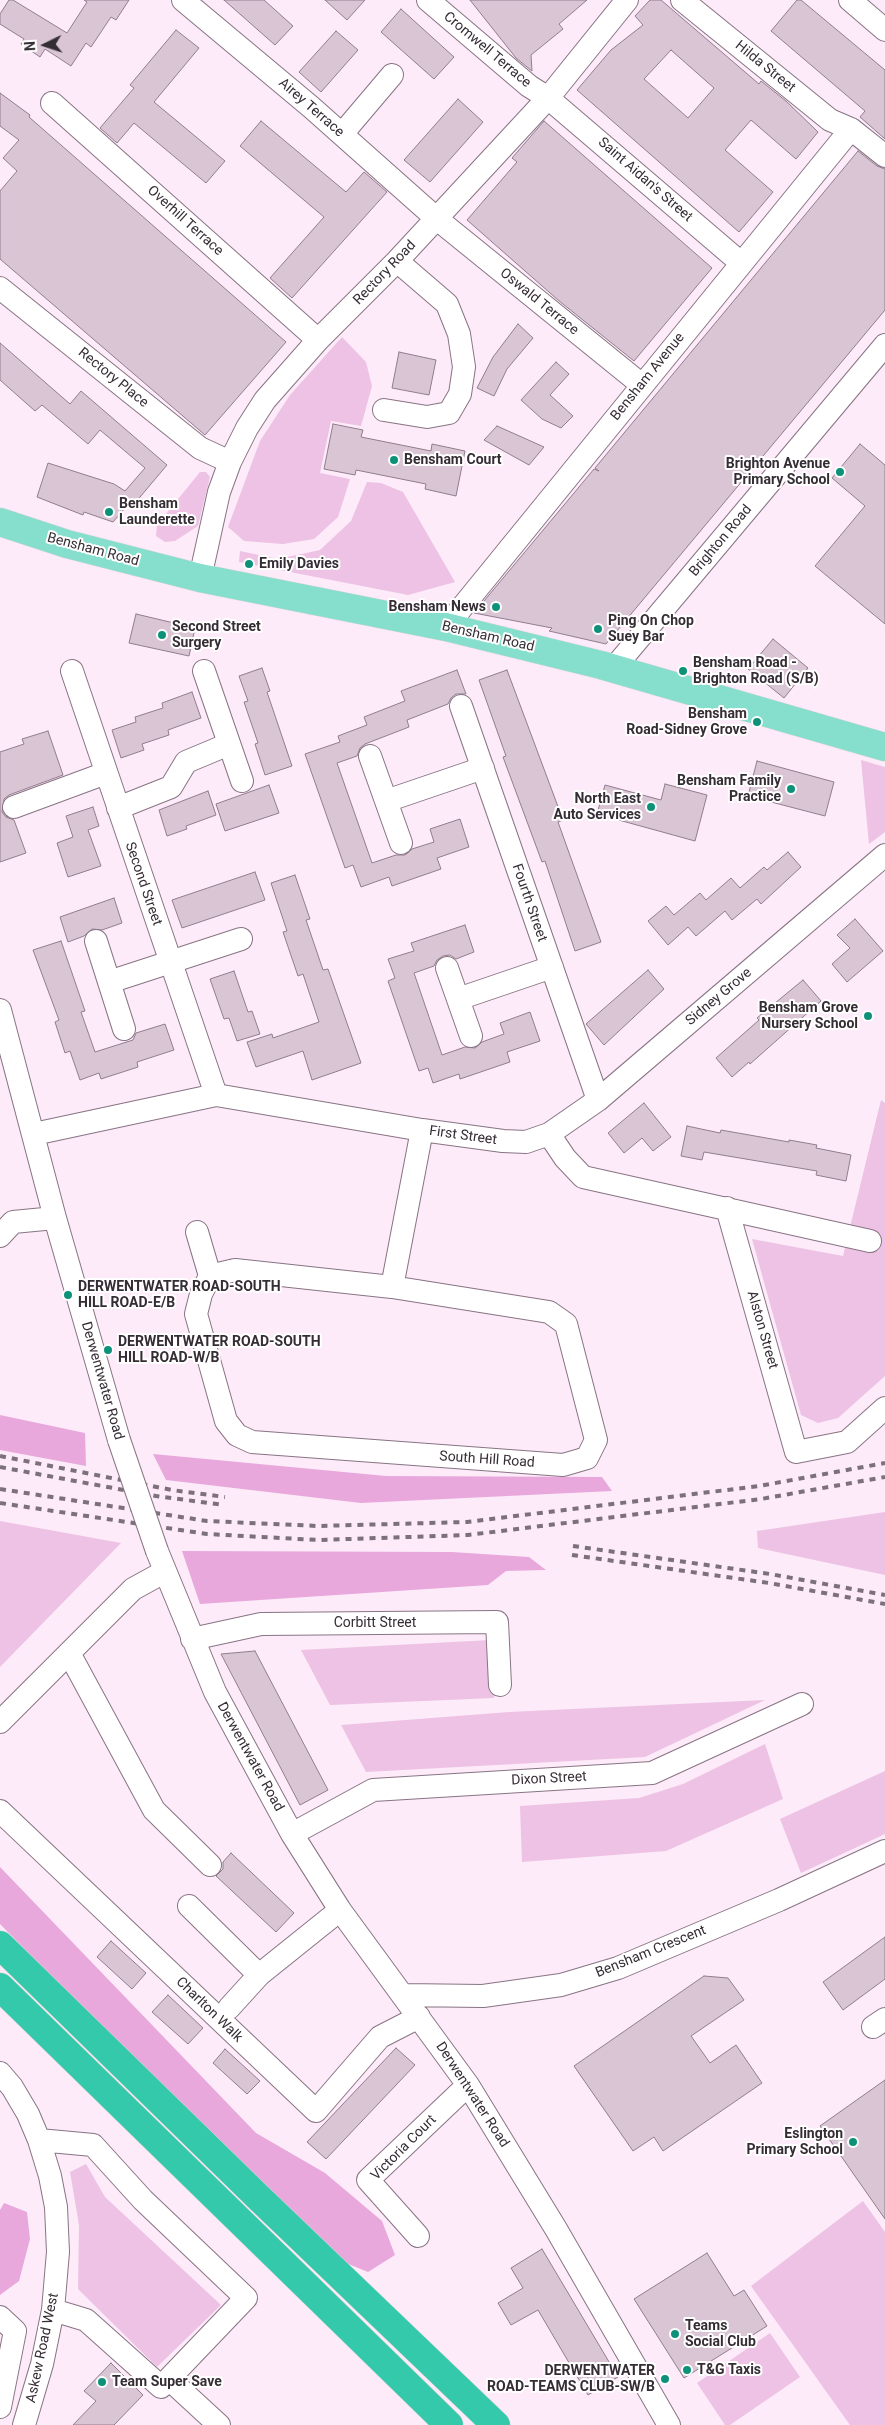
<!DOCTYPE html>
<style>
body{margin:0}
#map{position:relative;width:885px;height:2425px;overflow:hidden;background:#fdebf9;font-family:Roboto,sans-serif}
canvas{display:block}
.north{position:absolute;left:20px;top:20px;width:50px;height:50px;-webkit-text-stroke:4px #fff;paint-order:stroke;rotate:266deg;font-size:14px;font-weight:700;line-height:20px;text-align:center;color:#352d34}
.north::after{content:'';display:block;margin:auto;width:18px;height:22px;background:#352d34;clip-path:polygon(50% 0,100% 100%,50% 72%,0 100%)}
</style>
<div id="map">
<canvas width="885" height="2425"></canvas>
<div class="north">N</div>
</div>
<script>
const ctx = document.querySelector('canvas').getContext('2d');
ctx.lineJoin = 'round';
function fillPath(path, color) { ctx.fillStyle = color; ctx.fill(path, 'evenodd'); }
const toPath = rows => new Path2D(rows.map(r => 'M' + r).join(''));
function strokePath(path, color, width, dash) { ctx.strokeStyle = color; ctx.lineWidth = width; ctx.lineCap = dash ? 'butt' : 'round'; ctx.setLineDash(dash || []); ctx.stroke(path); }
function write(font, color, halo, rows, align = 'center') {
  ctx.font = font + ' Roboto,sans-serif'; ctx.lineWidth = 4; ctx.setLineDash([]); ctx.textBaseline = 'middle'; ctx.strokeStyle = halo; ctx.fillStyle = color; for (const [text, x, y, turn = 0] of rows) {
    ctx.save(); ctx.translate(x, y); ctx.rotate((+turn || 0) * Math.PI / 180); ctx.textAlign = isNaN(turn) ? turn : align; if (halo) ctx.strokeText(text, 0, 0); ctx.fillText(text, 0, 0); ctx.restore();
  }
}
fillPath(toPath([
 [342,337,366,362,372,386,361,426,331,421,320,473,350,479,338,517,314,539,283,544,244,541,228,527,260,441,290,395],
 [200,472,206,472,210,477,198,526,175,541,165,542,156,536,157,525],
 [367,482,381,483,403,492,455,582,408,595,239,562,240,551,278,559,320,550,351,521],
 [861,760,885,767,885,832,869,844],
 [881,1100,885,1103,885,1376,838,1418,818,1423,801,1415,752,1239,843,1256],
 [885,1512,885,1575,758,1548,757,1531],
 [0,1521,121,1543,0,1667],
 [491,1640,494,1698,330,1705,301,1650],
 [765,1700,645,1757,366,1772,341,1725,509,1712],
 [765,1744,783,1799,666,1851,522,1862,520,1806,639,1798,683,1784],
 [885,1771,885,1834,801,1873,780,1819],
 [86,2164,105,2197,221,2305,157,2367,78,2289,79,2225,70,2172],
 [863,2201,885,2232,885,2425,850,2425,751,2286],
 [770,2333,800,2377,730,2425,725,2425,697,2383]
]), '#edc2e4');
fillPath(toPath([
 [0,1415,85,1433,86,1466,0,1450],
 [153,1454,386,1476,602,1477,612,1491,361,1503,166,1480],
 [182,1551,452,1552,529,1557,546,1570,506,1571,488,1585,200,1604],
 [0,1867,256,2133,325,2173,382,2221,395,2255,368,2272,341,2261,179,2106,0,1924],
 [4,2203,27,2212,30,2239,19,2281,0,2295,0,2210]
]), '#e8a8dc');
const building = toPath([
 [9,0,13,0,67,33,87,2,84,0,129,0,116,20,111,17,91,47,86,43,71,66,45,49,40,57,21,44,24,39,0,24,0,14,9,0],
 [224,0,264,0,293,26,275,45,224,0],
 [325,0,365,0,347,20,325,0],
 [470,0,587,0,559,24,563,29,531,55,532,71,516,58,470,0],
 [650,0,661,0,759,84,761,81,786,101,818,132,796,159,751,120,725,150,773,192,739,232,577,90,611,50,643,25,635,16,650,0],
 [671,50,714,88,688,118,644,79,671,50],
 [797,0,801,0,885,70,885,139,860,117,865,111,771,31,797,0],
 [401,9,454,57,434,79,381,32,401,9],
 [176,30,199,48,154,102,225,161,206,183,134,123,117,143,100,128,134,88,130,85,176,30],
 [336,31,358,50,321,92,299,72,336,31],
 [0,93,30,115,29,117,286,342,205,435,0,259,0,191,17,171,3,158,19,140,0,126,0,93],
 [458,99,483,122,430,182,404,160,458,99],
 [261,121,346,192,364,172,387,192,292,298,270,278,324,217,240,146,261,121],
 [544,121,712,268,634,361,558,300,467,220,517,162,512,158,544,121],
 [858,151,877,166,885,169,885,310,606,644,549,631,552,628,474,613,594,469,599,471,595,468,858,151],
 [518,324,533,338,507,369,494,396,477,388,493,357,518,324],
 [0,343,70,404,81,391,167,465,135,503,132,500,113,522,84,512,83,515,37,497,48,463,114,484,125,491,145,468,100,430,88,444,42,405,35,411,0,380,0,343],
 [399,352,436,360,429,395,392,388,399,352],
 [556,362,569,374,550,395,573,416,561,428,542,419,521,400,556,362],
 [333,424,363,430,361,437,431,451,432,444,465,451,456,496,425,489,426,484,356,470,355,475,324,469,333,424],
 [497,426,544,447,529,465,484,440,497,426],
 [860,444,885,465,885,624,815,566,865,506,832,478,860,444],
 [136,614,195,628,189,656,129,643,136,614],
 [773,639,808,668,784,698,748,669,773,639],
 [262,668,270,691,267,692,292,766,265,775,255,744,258,743,244,702,248,701,239,676,262,668],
 [457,670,466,694,456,694,451,698,448,704,407,720,409,727,365,744,360,748,357,756,337,763,372,863,396,855,405,855,412,849,434,842,430,829,460,819,469,847,437,858,441,869,392,886,389,877,361,887,353,865,345,868,305,754,340,742,338,736,367,725,364,717,405,701,401,691,457,670],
 [507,670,563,820,558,822,601,942,575,951,545,861,542,862,503,757,506,756,479,680,507,670],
 [192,692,201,718,168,730,169,735,142,744,144,750,121,758,112,730,136,722,135,717,163,708,162,703,192,692],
 [48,731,63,775,9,795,4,799,2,812,6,817,14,820,26,853,0,862,0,752,24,744,22,739,48,731],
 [757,761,834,782,825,816,748,796,757,761],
 [665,784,707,795,695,841,597,814,605,785,661,800,665,784],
 [269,785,279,813,225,831,216,804,269,785],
 [208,791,216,815,186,826,187,829,167,836,159,810,208,791],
 [93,807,99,826,88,830,101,866,68,877,57,843,73,837,66,816,93,807],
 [788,852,801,867,761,904,757,899,732,920,725,911,696,936,688,927,668,945,648,921,666,906,674,915,700,893,706,900,731,878,740,888,764,867,767,870,788,852],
 [255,872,265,900,182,928,172,900,255,872],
 [295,875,310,919,306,920,323,970,328,969,361,1063,312,1080,303,1051,256,1067,247,1042,272,1034,273,1038,319,1022,303,974,298,976,283,932,287,931,271,883,295,875],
 [114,898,122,923,102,930,92,929,84,936,68,942,60,917,114,898],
 [855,919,883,951,847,982,832,964,850,948,837,935,855,919],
 [465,925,474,952,456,959,450,955,443,956,437,960,434,966,414,973,442,1055,465,1047,475,1048,482,1042,504,1034,500,1023,530,1012,540,1041,507,1052,510,1062,460,1079,459,1074,433,1083,428,1068,419,1071,388,981,395,978,388,959,414,951,411,943,465,925],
 [61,941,85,1011,81,1012,95,1052,133,1040,136,1033,165,1024,174,1050,137,1062,138,1067,101,1079,99,1073,80,1080,70,1051,65,1053,55,1022,59,1020,33,950,61,941],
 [648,970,664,989,604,1045,586,1024,648,970],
 [234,971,248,1012,252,1011,260,1034,237,1041,229,1018,224,1019,210,979,234,971],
 [803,980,821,1001,750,1064,749,1062,732,1077,716,1058,759,1020,757,1018,803,980],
 [644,1103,671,1137,653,1151,642,1138,624,1153,608,1133,644,1103],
 [687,1126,720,1133,721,1130,789,1142,789,1140,817,1145,816,1148,851,1155,846,1181,816,1175,817,1171,704,1152,702,1160,681,1156,687,1126],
 [255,1651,328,1790,300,1805,221,1654,255,1651],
 [231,1853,294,1913,276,1932,216,1876,223,1869,223,1862,231,1853],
 [885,1937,885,1979,843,2010,823,1982,885,1937],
 [111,1941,146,1973,132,1989,97,1957,111,1941],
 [704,1976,728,1978,744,2000,691,2036,710,2063,736,2045,762,2083,663,2151,654,2137,633,2151,574,2066,704,1976],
 [168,1995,203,2028,188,2044,152,2012,168,1995],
 [396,2048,415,2065,326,2159,307,2142,396,2048],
 [225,2049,260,2081,247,2094,213,2063,225,2049],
 [885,2080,885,2219,820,2126,885,2080],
 [542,2249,618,2377,588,2395,538,2310,511,2325,498,2303,523,2288,511,2268,542,2249],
 [707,2253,734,2296,744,2290,767,2326,684,2378,634,2299,707,2253],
 [111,2363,143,2395,114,2425,73,2425,96,2401,84,2391,111,2363]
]);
fillPath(building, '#dac5d5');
strokePath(building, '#917d8d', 1);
const minor = toPath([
 [183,0,311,107,437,219,642,385],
 [428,0,529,86,548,98,741,263],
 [682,0,830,120,851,129,885,156],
 [850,0,885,30],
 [52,103,318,340],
 [342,134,392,75],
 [0,288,200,448,230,462],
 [384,410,427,417,449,413,460,394,464,367,459,334,447,304,397,261],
 [200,578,219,492,230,462,247,428,265,400,318,340,397,261,548,98,627,0],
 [446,627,851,129],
 [614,668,885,345],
 [72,671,216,1095],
 [204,671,242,781],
 [461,706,598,1100],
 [370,756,401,843],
 [386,801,483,768],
 [14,807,106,773],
 [118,808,171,787,186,762,229,744],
 [96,941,124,1029],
 [447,968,471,1036],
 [109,982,241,939],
 [458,999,552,967],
 [0,1010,55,1218,119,1440],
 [34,1134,216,1095,422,1130,503,1141,526,1142,549,1134,565,1158,583,1177,870,1241],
 [549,1134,598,1100,885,855],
 [727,1208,796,1452,847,1442,885,1408],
 [197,1232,210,1276],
 [0,1236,13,1222,55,1218],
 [235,1270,392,1287,549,1312,566,1324,596,1440,587,1458,563,1465,252,1442,237,1435,226,1421,196,1314,201,1294,210,1276,235,1270],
 [392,1287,422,1130],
 [157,1551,215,1692,292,1834,340,1910,468,2085,556,2229,669,2425],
 [192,1639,261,1624,497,1622,500,1685],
 [69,1653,154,1810,210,1865],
 [0,1722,133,1589,164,1572],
 [0,1811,316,2111,380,2037,419,2017],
 [292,1834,373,1790,652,1773,802,1704],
 [189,1906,259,1975],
 [403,1995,483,1996,561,1985,618,1968,779,1900,885,1851],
 [229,2008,259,1975,340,1910],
 [873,2027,885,2019],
 [0,2073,12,2087,28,2114,39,2140,50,2176,56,2207,58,2252,53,2310,42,2364,24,2425],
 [39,2140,93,2145,143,2200,246,2298,161,2387,86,2320,53,2310],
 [418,2236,368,2180,468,2085],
 [0,2317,15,2331,0,2407],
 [169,2379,219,2425]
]);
const major = toPath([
 [0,522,67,544,200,578,446,627,601,665,885,747]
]);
const highway = toPath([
 [0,1945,257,2196,496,2425],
 [0,1987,449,2425]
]);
strokePath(minor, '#887484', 24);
strokePath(major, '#d7d5d6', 29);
strokePath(highway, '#d7d5d6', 29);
strokePath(minor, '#fff', 22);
strokePath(major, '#85dfcc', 28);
strokePath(highway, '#34c9aa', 28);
strokePath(toPath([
 [0,1456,172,1490,225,1497],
 [0,1467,156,1496,224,1505],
 [0,1489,207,1521,318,1526,467,1522,759,1486,885,1463],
 [0,1503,207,1534,318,1540,468,1535,761,1499,885,1477],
 [573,1546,770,1574,885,1595],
 [572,1555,769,1583,885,1604]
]), '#7c707a', 4, [6, 6]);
const minorBridge = toPath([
 [119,1440,157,1551]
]);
strokePath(minorBridge, '#887484', 24, []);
strokePath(minorBridge, '#fff', 22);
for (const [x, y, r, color] of [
 [394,460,5,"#0e9179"],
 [840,472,5,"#0e9179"],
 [109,512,5,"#0e9179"],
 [249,564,5,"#0e9179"],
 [496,607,5,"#0e9179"],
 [598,629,5,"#0e9179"],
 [162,635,5,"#0e9179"],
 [683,671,5,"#0e9179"],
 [757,722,5,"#0e9179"],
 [791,789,5,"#0e9179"],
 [651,807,5,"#0e9179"],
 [868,1016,5,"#0e9179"],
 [68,1295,5,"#0e9179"],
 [108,1350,5,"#0e9179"],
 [853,2142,5,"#0e9179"],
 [675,2334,5,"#0e9179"],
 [687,2370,5,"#0e9179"],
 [665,2379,5,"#0e9179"],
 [102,2382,5,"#0e9179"]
]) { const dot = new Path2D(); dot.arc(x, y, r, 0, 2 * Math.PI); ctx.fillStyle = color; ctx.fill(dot); strokePath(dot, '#fff', 2); }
write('14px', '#352d34', '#fff', [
 ["Cromwell Terrace",487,50,40],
 ["Hilda Street",765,67,39],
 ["Airey Terrace",311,108,41],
 ["Saint Aidan's Street",645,180,41],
 ["Overhill Terrace",185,221,42],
 ["Rectory Road",385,273,-46],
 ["Oswald Terrace",539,302,39],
 ["Bensham Avenue",648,377,-51],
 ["Rectory Place",113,378,39],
 ["Brighton Road",721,541,-50],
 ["Bensham Road",93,550,15],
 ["Bensham Road",488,637,13],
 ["Second Street",143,884,71],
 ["Fourth Street",529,903,71],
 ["Sidney Grove",719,997,-40],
 ["First Street",463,1136,8],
 ["Alston Street",762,1330,74],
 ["Derwentwater Road",102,1381,74],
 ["South Hill Road",487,1460,4],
 ["Corbitt Street",375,1623],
 ["Derwentwater Road",250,1757,61],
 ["Dixon Street",549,1779,-3],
 ["Bensham Crescent",651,1952,-22],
 ["Charlton Walk",209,2010,44],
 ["Derwentwater Road",472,2095,57],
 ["Victoria Court",404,2148,-45],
 ["Askew Road West",43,2348,-78]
]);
write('bold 14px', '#352d34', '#fff', [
 ["Bensham Court",404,460],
 ["Brighton Avenue",830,464,"right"],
 ["Primary School",830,480,"right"],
 ["Bensham",119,504],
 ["Launderette",119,520],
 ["Emily Davies",259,564],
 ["Bensham News",486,607,"right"],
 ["Ping On Chop",608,621],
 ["Suey Bar",608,637],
 ["Second Street",172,627],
 ["Surgery",172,643],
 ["Bensham Road -",693,663],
 ["Brighton Road (S/B)",693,679],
 ["Bensham",747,714,"right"],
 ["Road-Sidney Grove",747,730,"right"],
 ["Bensham Family",781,781,"right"],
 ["Practice",781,797,"right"],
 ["North East",641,799,"right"],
 ["Auto Services",641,815,"right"],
 ["Bensham Grove",858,1008,"right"],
 ["Nursery School",858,1024,"right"],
 ["DERWENTWATER ROAD-SOUTH",78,1287],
 ["HILL ROAD-E/B",78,1303],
 ["DERWENTWATER ROAD-SOUTH",118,1342],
 ["HILL ROAD-W/B",118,1358],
 ["Eslington",843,2134,"right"],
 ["Primary School",843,2150,"right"],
 ["Teams",685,2326],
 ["Social Club",685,2342],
 ["T&G Taxis",697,2370],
 ["DERWENTWATER",655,2371,"right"],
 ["ROAD-TEAMS CLUB-SW/B",655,2387,"right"],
 ["Team Super Save",112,2382]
], 'left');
</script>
